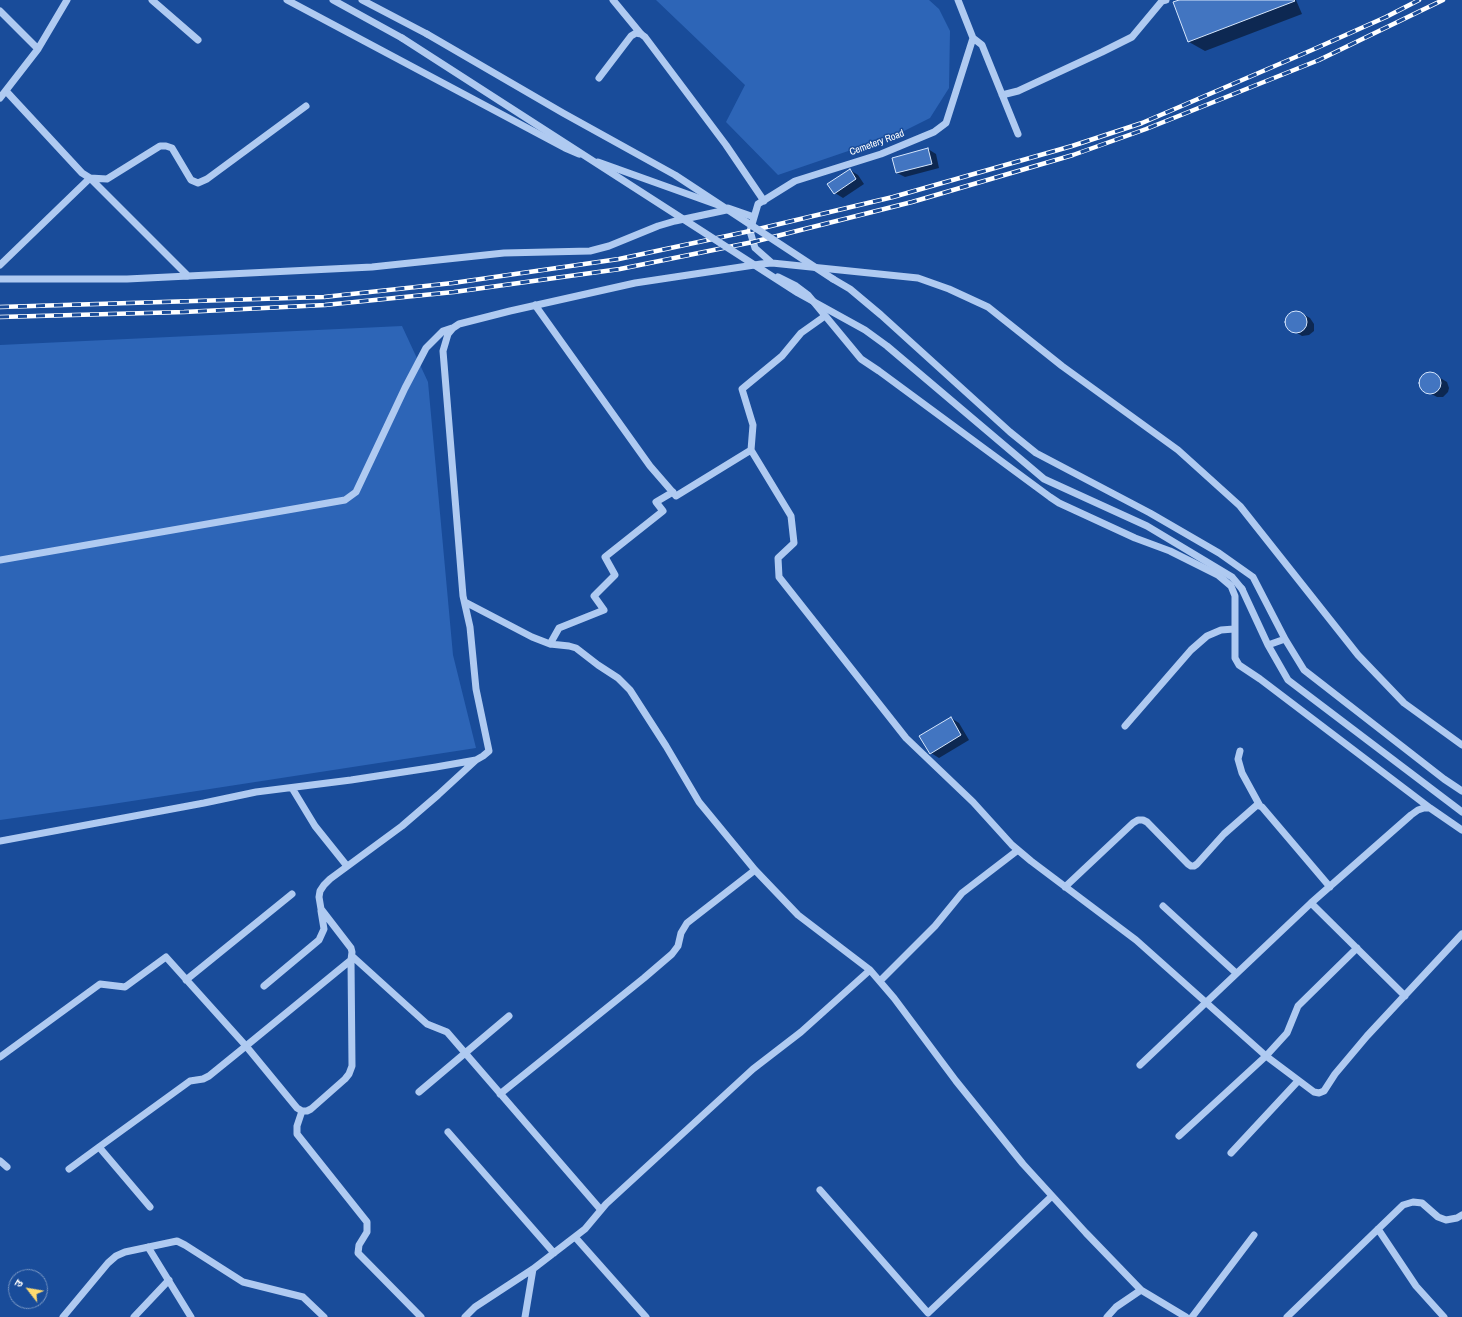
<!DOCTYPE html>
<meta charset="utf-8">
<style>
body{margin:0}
#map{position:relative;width:1462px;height:1317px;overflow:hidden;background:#194c9a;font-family:"Archivo Narrow","Noto Sans Devanagari",sans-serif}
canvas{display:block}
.north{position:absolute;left:8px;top:1269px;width:40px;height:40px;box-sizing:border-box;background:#194c9a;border:1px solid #7594c2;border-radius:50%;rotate:301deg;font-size:11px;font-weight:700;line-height:16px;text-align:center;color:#fff}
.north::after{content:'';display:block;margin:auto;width:14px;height:18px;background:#ffdb6f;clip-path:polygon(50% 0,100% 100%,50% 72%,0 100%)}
</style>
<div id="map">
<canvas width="1462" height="1317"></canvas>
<div class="north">उ</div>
</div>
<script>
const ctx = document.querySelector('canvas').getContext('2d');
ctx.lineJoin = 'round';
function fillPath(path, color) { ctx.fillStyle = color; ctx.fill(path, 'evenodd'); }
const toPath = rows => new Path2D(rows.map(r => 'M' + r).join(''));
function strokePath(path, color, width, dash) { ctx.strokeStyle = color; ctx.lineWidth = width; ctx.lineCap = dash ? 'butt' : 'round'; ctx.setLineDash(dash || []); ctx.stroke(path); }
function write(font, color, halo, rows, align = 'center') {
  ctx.font = font + ' "Archivo Narrow",sans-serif'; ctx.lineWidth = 3; ctx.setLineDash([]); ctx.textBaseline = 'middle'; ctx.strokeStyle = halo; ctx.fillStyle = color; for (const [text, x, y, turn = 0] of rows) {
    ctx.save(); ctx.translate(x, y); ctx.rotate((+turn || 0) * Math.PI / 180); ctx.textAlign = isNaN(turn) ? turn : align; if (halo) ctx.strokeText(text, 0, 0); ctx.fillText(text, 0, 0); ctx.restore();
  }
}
fillPath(toPath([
 [656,0,929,0,939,9,950,31,949,88,930,118,898,134,778,175,726,122,745,85],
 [402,326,428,382,453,655,476,748,106,805,0,820,0,345]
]), '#2d65b7');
fillPath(toPath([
 [1181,0,1296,0,1302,14,1205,51,1189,42],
 [928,149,936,154,939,168,905,177,897,173],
 [850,170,858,175,864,184,843,198,835,193],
 [1292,312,1299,312,1310,318,1314,324,1314,331,1309,335,1302,336,1289,328,1286,319],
 [1432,373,1447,382,1449,388,1448,392,1443,397,1437,397,1422,389,1421,387,1420,384,1421,378,1426,374],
 [951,718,959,723,969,740,939,758,931,753]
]), '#0007');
const building = toPath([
 [1179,0,1294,0,1295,1,1188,42,1173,2,1179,0],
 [928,148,932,164,896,173,892,158,928,148],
 [850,169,856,179,834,194,827,184,850,169],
 '1285 322a11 11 0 1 1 22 0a11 11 0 1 1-22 0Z',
 '1419 383a11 11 0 1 1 22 0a11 11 0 1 1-22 0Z',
 [951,717,961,735,930,754,919,736,951,717]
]);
fillPath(building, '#4275c1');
strokePath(building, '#d6e6fc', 1);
strokePath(toPath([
 [152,0,198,40],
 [287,0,565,148,579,154],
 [333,0,402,38],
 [362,0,427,34],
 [613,0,641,34,645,37,726,145,764,201],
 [0,11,38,49],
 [973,38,982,45,1018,134],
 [599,78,631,36,636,33,641,34],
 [6,91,82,173,90,178,107,179,160,146,166,146,172,148,191,180,198,183,207,179,306,106],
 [1002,95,1018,91,1102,52,1132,37,1162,1,1166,0],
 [0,98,38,49,67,0],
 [598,162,718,205],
 [728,208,754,217],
 [772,263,755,248,750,231,758,204,795,181,881,154,934,132,946,123,973,38,958,0],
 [0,265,90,178,188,276],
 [778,277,796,286,808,295,861,359,879,371,1050,497,1059,503,1135,538,1170,551,1218,575,1231,586,1235,596,1235,658,1239,665,1260,679,1430,808],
 [0,279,127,279,372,267,504,253,590,251,609,246,658,226,675,221,731,209],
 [833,279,850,289,881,315,1010,432,1036,453,1150,513,1219,553,1253,577,1285,639,1304,670,1444,779,1462,791],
 [535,305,650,466,676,496,751,450],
 [825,316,801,333,782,356,742,389,753,425,751,450,791,516,794,543,778,558,779,577,906,738,973,802,1012,845,1031,861,1136,940,1266,1056,1314,1092,1319,1093,1324,1091,1335,1074,1367,1036,1462,934],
 [0,560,345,500,356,492,405,388,426,348,443,331,452,328],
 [1242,589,1268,645,1288,680,1462,812],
 [465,602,532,637,550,644,569,646,576,648,598,665,618,678,630,690,666,746,699,802,755,870,798,915,870,970,894,998,956,1081,1023,1164,1086,1233,1141,1290],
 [550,644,559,628,604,610,594,596,615,575,605,557,663,511,656,502,673,492],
 [1268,645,1285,639],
 [1125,726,1191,650,1207,636,1221,630,1234,629],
 [1240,751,1238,759,1242,773,1260,806],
 [292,788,315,826,347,866],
 [0,841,204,803,256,792,351,780,436,767,476,760,483,756,489,751,476,689,470,627,463,596,443,351,448,334,453,328,459,324,510,311,635,283,761,264,772,263,918,278,949,289,988,307,1062,366,1178,450,1240,506,1358,655,1404,703,1462,745],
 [1065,887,1133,823,1138,820,1143,820,1147,822,1188,864,1191,866,1194,866,1197,864,1224,834,1257,805,1262,807,1330,887],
 [1311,903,1405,996],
 [1163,906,1236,973],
 [352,956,427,1024,447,1032,601,1210],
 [186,980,292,894],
 [880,981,935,926,962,893,1018,850],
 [264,986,319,940,324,929,321,911],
 [0,1057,100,984,125,987,166,957,246,1046,351,960,352,952,351,948,321,909,319,897,320,891,324,885,330,879,402,826,438,795,476,760],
 [1140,1065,1311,903,1411,815,1418,810,1424,808,1430,808,1462,830],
 [419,1092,509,1016],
 [500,1094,644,978,672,954,678,946,681,933,687,923,755,870],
 [302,1111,297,1126,297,1134,367,1222,367,1232,359,1245,358,1253,421,1317],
 [448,1132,554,1253],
 [1179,1136,1266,1056,1287,1033,1298,1006,1357,948],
 [99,1147,190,1081,203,1079,209,1076,246,1046,297,1108,302,1111,307,1111,311,1109,345,1079,349,1074,352,1066,351,960],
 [1231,1153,1298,1081],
 [0,1161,7,1167],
 [69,1169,99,1147,150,1207],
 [820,1190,928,1313,1052,1196],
 [1378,1229,1416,1286,1444,1317],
 [575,1237,646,1317],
 [148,1247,191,1317],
 [63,1317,108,1263,116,1256,125,1252,177,1241,185,1245,243,1282,303,1297,324,1317],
 [134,1317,169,1280],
 [465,1317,475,1307,533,1269,585,1229,606,1204,753,1069,801,1032,870,970],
 [525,1317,533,1269],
 [1107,1317,1116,1307,1141,1290,1186,1317],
 [1192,1317,1254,1235],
 [1287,1317,1403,1205,1413,1202,1422,1203,1438,1217,1446,1220,1457,1218,1462,1215]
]), '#afcaf1', 7);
const rail = toPath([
 [0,307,324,297,453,283,619,259,750,231,893,197,1072,146,1142,123,1312,50,1386,17,1419,0],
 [0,317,184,312,325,305,454,292,620,269,753,242,912,202,1073,155,1146,129,1319,60,1443,0]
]);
strokePath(rail, '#fff', 4.5);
strokePath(rail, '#194c9a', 3, [9]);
strokePath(toPath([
 [427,34,563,113,675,175,833,279],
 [402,38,798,293,865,330,887,346,1044,479,1147,526,1232,577,1242,589]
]), '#afcaf1', 7);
write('10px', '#fff', '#194c9a', [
 ["Cemetery Road",877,143,-20]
]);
</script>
